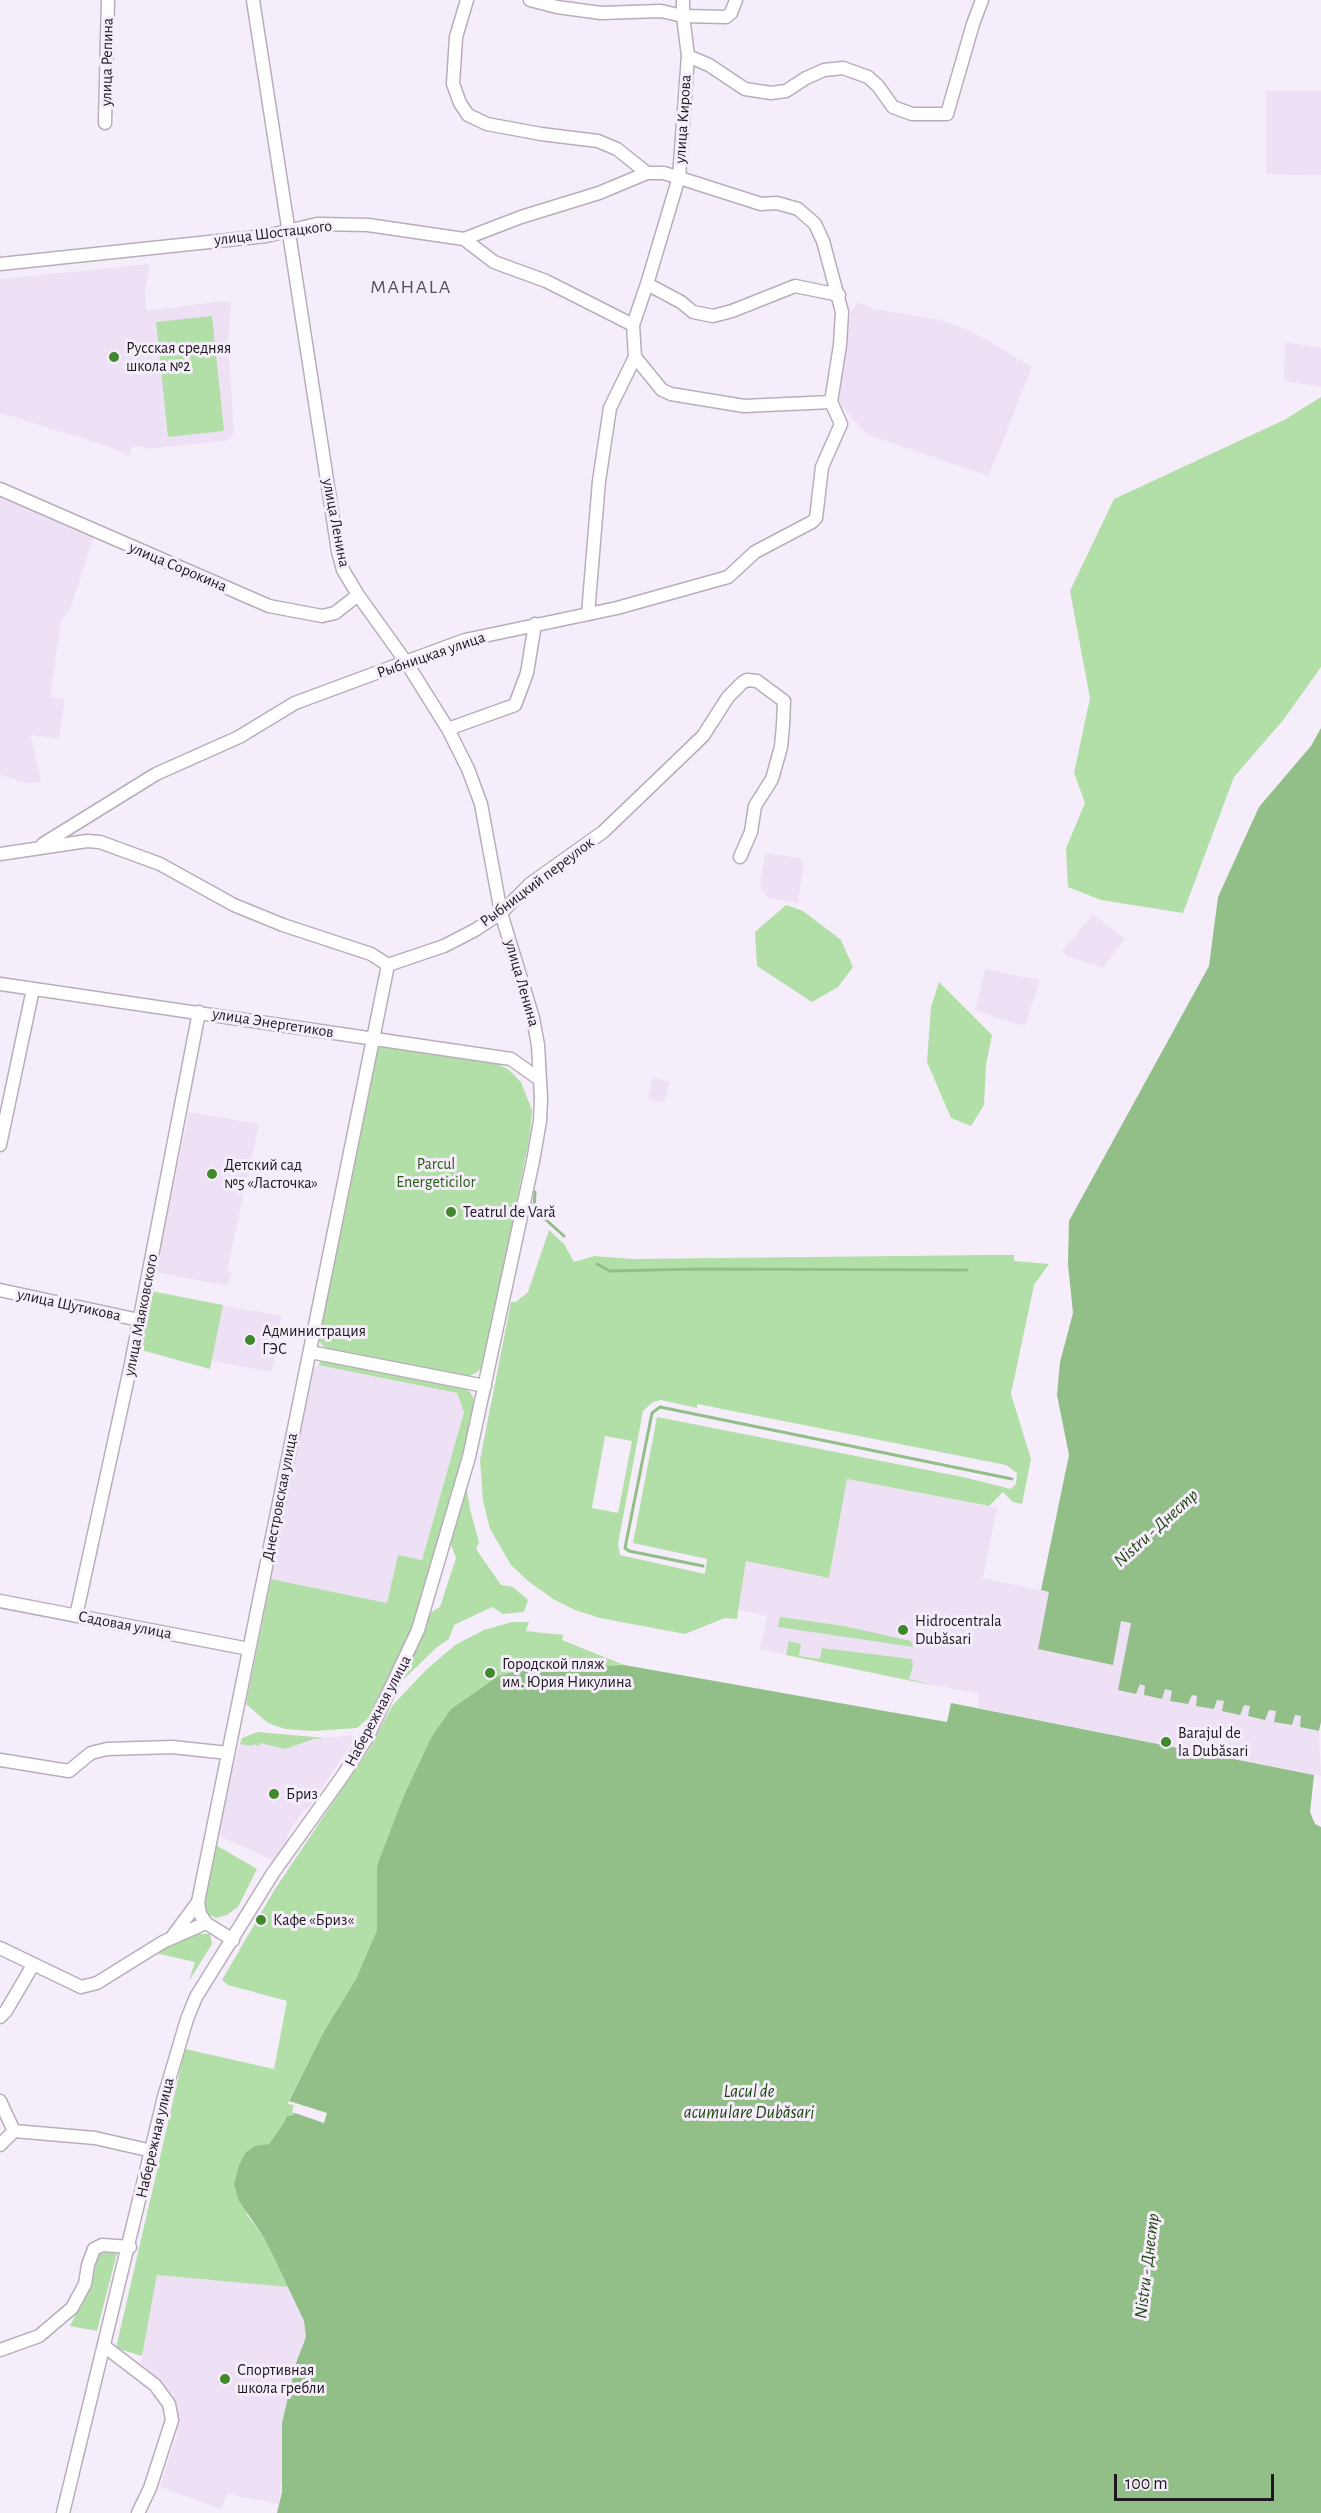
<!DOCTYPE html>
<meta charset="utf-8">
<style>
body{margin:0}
#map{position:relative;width:1321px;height:2513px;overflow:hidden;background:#f6edfa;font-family:"Alegreya Sans",sans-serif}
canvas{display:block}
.scale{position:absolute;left:1114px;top:2474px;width:160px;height:27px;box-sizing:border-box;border:3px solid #1d191e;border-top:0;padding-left:8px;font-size:18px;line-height:21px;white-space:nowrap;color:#1d191e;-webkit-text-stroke:4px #f6edfa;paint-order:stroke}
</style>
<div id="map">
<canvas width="1321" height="2513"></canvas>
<div class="scale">100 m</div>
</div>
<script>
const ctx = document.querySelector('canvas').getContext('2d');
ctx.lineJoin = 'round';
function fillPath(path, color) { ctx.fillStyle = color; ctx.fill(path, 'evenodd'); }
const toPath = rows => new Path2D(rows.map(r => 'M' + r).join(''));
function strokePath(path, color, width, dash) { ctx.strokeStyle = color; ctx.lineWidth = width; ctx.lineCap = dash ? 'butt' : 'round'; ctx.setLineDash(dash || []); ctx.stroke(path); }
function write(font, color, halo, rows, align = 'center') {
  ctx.font = font + ' "Alegreya Sans",sans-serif'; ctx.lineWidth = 6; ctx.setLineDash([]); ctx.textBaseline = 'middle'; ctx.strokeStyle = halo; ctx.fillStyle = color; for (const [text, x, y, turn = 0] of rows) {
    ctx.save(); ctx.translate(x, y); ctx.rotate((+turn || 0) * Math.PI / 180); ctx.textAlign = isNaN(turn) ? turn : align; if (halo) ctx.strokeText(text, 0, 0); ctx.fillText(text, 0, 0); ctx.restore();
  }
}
fillPath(toPath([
 [1266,91,1321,91,1321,175,1266,174],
 [150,264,145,293,146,311,221,301,231,303,228,343,234,434,225,441,145,449,144,446,131,448,132,456,101,444,0,413,0,279],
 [858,302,873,309,941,320,971,331,1032,367,989,476,868,435,837,402,851,312],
 [1285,342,1321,348,1321,387,1284,381],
 [0,493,94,536,70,610,61,620,50,697,65,699,59,739,31,735,41,782,27,783,0,775],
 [765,853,800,858,804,865,798,903,769,898,760,888],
 [1093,914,1125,939,1103,968,1066,956,1062,951],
 [985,969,1040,980,1025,1026,975,1011],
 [653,1077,670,1082,664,1103,648,1098],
 [189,1112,259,1124,230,1258,227,1271,231,1272,228,1286,155,1272],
 [223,1305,282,1316,272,1372,211,1361],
 [318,1365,458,1393,464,1412,422,1560,398,1555,387,1603,271,1579,313,1368],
 [847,1479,997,1508,983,1578,1049,1592,1131,1623,1119,1690,1136,1694,1140,1684,1145,1685,1161,1699,1165,1689,1172,1691,1188,1704,1192,1695,1198,1696,1214,1709,1217,1700,1224,1701,1240,1715,1243,1705,1250,1706,1265,1719,1269,1710,1277,1711,1275,1722,1291,1725,1295,1715,1302,1716,1300,1727,1319,1731,1321,1776,978,1708,979,1694,760,1649,767,1616,739,1610,746,1561,829,1578],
 [353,1735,354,1740,311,1805,302,1812,287,1836,287,1842,274,1861,220,1836,217,1830,217,1824,240,1744,252,1746,252,1743,260,1743,285,1749,314,1739],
 [157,2275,288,2287,304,2321,306,2337,296,2363,279,2504,227,2494,221,2509,160,2487,174,2442,177,2438,177,2413,173,2395,141,2363]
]), '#efe1f5');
fillPath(toPath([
 [212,316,224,431,168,437,156,322],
 [1321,397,1321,667,1284,719,1234,777,1183,913,1101,900,1068,887,1066,848,1085,803,1074,773,1090,698,1070,591,1114,499,1284,420],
 [786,905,803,911,841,940,853,967,838,987,812,1002,757,966,755,932],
 [939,982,992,1035,986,1065,984,1105,971,1126,951,1118,927,1062,931,1007],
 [381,1047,496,1064,508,1069,521,1082,532,1110,530,1135,483,1367,476,1373,467,1377,326,1349,318,1340,374,1051],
 [549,1230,564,1244,574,1262,594,1256,632,1259,989,1255,1014,1255,1014,1261,1049,1264,1034,1285,1011,1394,1031,1459,1022,1504,1013,1502,1003,1492,989,1506,847,1479,829,1578,746,1561,737,1619,725,1618,685,1634,600,1618,575,1610,553,1599,528,1581,511,1565,490,1529,483,1501,480,1460,511,1302,516,1302,528,1292],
 [661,1400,697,1408,697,1404,1006,1465,1017,1473,1016,1484,1011,1489,963,1477,657,1417,633,1543,707,1559,705,1574,620,1555,618,1544,643,1411,653,1402],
 [605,1436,632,1441,618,1513,592,1508],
 [151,1291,223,1305,210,1369,141,1350],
 [322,1360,463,1387,470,1392,475,1401,475,1408,416,1623,395,1670,371,1716,357,1728,314,1731,285,1729,268,1723,246,1704,271,1579,387,1603,398,1555,422,1560,464,1412,457,1393,318,1365],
 [466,1484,470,1509,479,1542,476,1549,501,1585,513,1587,528,1600,524,1612,503,1614,492,1607,454,1625,449,1639,436,1648,401,1682,430,1613,440,1607,456,1558,450,1542],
 [780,1617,844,1626,911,1641,913,1647,778,1627],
 [512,1622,529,1622,526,1631,563,1635,562,1640,624,1665,524,1669,498,1676,451,1709,377,1866,377,1930,356,1979,323,2033,289,2100,298,2103,294,2115,287,2116,281,2127,269,2144,245,2153,239,2165,247,2215,263,2236,288,2287,157,2275,142,2356,116,2348,185,2049,274,2069,287,2001,228,1985,222,1980,275,1889,371,1746,392,1706,426,1670,455,1645,484,1630],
 [789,1641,801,1644,799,1656,820,1659,822,1648,912,1659,913,1666,909,1679,941,1687,786,1655],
 [258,1732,325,1738,314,1739,285,1749,260,1743,259,1746,253,1744,252,1746,240,1744,242,1738],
 [214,1844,257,1869,238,1907,227,1915,216,1918,205,1913,203,1905],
 [194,1934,210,1934,212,1944,189,1981,195,1962,155,1953],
 [109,2252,117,2253,97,2331,70,2326,91,2284,98,2254]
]), '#b2dfa7');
fillPath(toPath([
 [1321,728,1321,1722,1319,1731,1300,1727,1301,1716,1295,1715,1292,1725,1274,1722,1276,1711,1269,1710,1265,1720,1248,1716,1250,1706,1244,1705,1240,1715,1222,1711,1224,1701,1217,1700,1214,1709,1196,1706,1197,1696,1192,1695,1188,1704,1170,1701,1172,1691,1165,1689,1162,1699,1144,1695,1145,1686,1140,1684,1136,1694,1118,1690,1131,1623,1121,1621,1113,1665,1038,1649,1049,1592,1041,1590,1069,1455,1057,1395,1060,1362,1073,1313,1068,1264,1069,1221,1209,966,1218,897,1259,807,1311,746],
 [624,1665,947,1722,951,1703,1314,1775,1310,1812,1315,1824,1321,1827,1321,2513,277,2513,282,2492,282,2423,296,2363,306,2337,304,2321,276,2262,263,2236,239,2201,234,2184,239,2165,245,2153,255,2146,269,2144,281,2127,287,2116,294,2115,297,2104,289,2101,323,2033,356,1979,377,1930,377,1866,403,1798,431,1738,451,1709,498,1676,524,1669]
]), '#92be87');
fillPath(toPath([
 [289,2101,327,2113,324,2123,292,2112,294,2105,288,2104]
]), '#f6edfa');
strokePath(toPath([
 [535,1192,534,1209,564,1236],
 [597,1264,610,1271,700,1269,967,1270],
 [703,1566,629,1551,625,1548,652,1413,660,1407,1012,1479]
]), '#92be87', 3);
const minor = toPath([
 [467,0,456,37,453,84,460,103,468,115,487,124,541,134,598,141,617,149,647,173],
 [530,0,557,7,601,13,661,11,683,16,726,17,731,13,736,0],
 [688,56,709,65,745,89,771,93,786,91,806,78,824,70,843,68,868,77,878,86,893,107,912,114,947,114,973,24,982,0],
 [105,123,108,0],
 [464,239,521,217,599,193,647,173,664,173,761,204,777,203,798,209,815,224,823,241,842,312,840,345,831,402],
 [0,264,266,236,317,224,368,225,464,239,494,262,546,281,633,325],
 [647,284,681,302,693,312,713,316,732,311,795,286,839,295],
 [635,357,662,390,671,394,744,406,831,402],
 [0,489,269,606,322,616,335,613,358,595],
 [588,614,599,481,610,408,635,357,633,325,647,284,679,177,688,56,683,16,683,0],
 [448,729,515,705,527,673,535,624],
 [43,844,156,774,239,737,295,703,465,640,617,608,728,577,755,552,812,522,816,518,822,467,841,424,831,402],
 [0,854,87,841,100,842,160,864,234,905,283,925,371,954,388,965,444,946,475,930,501,913,530,884,603,832,703,736,728,697,742,683,747,680,757,681,784,701,783,725,781,747,772,779,755,806,751,832,740,857],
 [0,984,511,1059,539,1079],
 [0,1145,33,989],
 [0,1290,139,1320],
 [310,1352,485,1386],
 [0,1601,249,1649],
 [76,1616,131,1364,199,1012],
 [0,1760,69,1771,91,1753,107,1749,172,1747,228,1753],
 [172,1937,198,1902],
 [233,1940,206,1923,200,1914,198,1902,388,965],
 [0,1948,81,1987,97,1983,163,1942,206,1923],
 [0,2017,6,2011,33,1965],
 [0,2101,14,2131,95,2138,152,2151],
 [0,2145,14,2131],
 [104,2346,155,2385,169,2404,172,2420,150,2488,138,2513],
 [0,2350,39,2336,72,2308,85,2284,88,2265,94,2249,102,2245,130,2247],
 [63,2513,164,2097,187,2019,196,1997,273,1873,344,1774,368,1736,418,1630,469,1457,533,1161,540,1121,541,1098,538,1045,533,1018,501,913,481,804,468,769,448,729,406,662,358,595,343,570,338,551,253,0]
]);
strokePath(minor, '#b7aeba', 15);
strokePath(minor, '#fff', 12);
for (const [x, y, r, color] of [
 [114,357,6,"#41872c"],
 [212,1174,6,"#41872c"],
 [451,1212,6,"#41872c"],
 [250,1340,6,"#41872c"],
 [903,1630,6,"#41872c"],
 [490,1673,6,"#41872c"],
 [1166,1742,6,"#41872c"],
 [274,1794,6,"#41872c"],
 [261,1920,6,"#41872c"],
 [225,2379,6,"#41872c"]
]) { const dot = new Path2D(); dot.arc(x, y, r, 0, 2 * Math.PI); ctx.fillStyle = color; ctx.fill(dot); strokePath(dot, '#f6edfa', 2); }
write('16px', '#1d191e', '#f6edfa', [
 ["улица Репина",107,62,-89],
 ["улица Кирова",683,119,-86],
 ["улица Шостацкого",273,233,-7],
 ["улица Ленина",336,523,79],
 ["улица Сорокина",178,567,23],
 ["Рыбницкая улица",431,655,-19],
 ["Рыбницкий переулок",537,882,-37],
 ["улица Ленина",522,983,74],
 ["улица Энергетиков",273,1023,9],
 ["улица Шутикова",69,1305,12],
 ["улица Маяковского",141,1315,-79],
 ["Днестровская улица",280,1497,-79],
 ["Садовая улица",125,1625,11],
 ["Набережная улица",378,1711,-62],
 ["Набережная улица",155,2138,-77]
]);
write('16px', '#1d191e', '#f6edfa', [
 ["Русская средняя",126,348],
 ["школа №2",126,366],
 ["Детский сад",224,1165],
 ["№5 «Ласточка»",224,1183],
 ["Teatrul de Vară",463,1212],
 ["Администрация",262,1331],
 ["ГЭС",262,1349],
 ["Hidrocentrala",915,1621],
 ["Dubăsari",915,1639],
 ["Городской пляж",502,1664],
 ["им. Юрия Никулина",502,1682],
 ["Barajul de",1178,1733],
 ["la Dubăsari",1178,1751],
 ["Бриз",286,1794],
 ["Кафе «Бриз«",273,1920],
 ["Спортивная",237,2370],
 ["школа гребли",237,2388]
], 'left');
write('16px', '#255d12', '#f6edfa', [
 ["Parcul",436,1164],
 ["Energeticilor",436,1182]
]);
write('italic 18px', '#1c460e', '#f6edfa', [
 ["Nistru - Днестр",1156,1528,-42],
 ["Lacul de",749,2092],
 ["acumulare Dubăsari",749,2113],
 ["Nistru - Днестр",1147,2266,-83]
]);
ctx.letterSpacing = '1.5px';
write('20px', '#574f5a', '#f6edfa', [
 ["MAHALA",411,287]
]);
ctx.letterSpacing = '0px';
</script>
